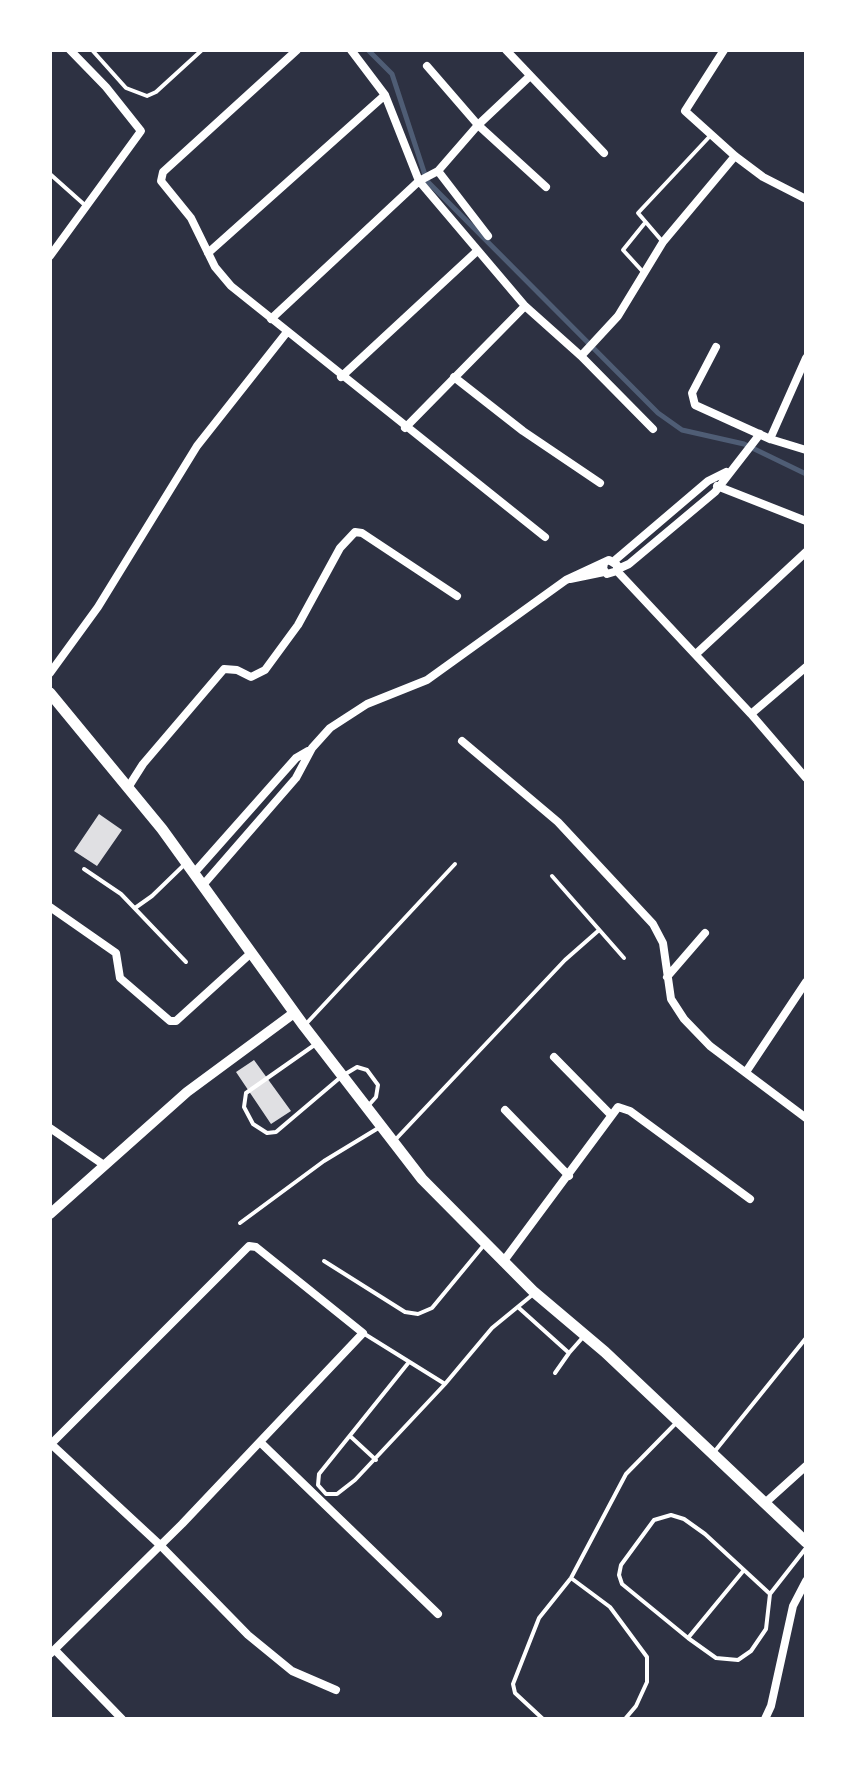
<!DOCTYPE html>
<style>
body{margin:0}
#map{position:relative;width:856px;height:1769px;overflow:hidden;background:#2d3142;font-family:"Space Grotesk",sans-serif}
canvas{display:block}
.frame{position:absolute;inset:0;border:52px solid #fff;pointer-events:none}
</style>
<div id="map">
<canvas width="856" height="1769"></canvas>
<div class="frame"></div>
</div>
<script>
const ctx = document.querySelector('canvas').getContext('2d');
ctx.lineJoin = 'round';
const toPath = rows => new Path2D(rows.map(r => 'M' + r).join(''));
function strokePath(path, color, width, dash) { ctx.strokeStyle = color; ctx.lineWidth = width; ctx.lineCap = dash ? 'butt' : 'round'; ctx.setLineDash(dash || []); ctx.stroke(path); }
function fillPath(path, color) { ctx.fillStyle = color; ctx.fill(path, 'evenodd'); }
strokePath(toPath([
 [368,50,392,74,427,181,658,413,682,430,744,444,806,474]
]), '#4f5d75', 5);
fillPath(toPath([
 [99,814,122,830,97,866,74,851],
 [254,1060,291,1111,271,1124,236,1072]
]), '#e0e0e3');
strokePath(toPath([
 [92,50,126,88,147,96,156,92,202,50],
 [50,174,87,207],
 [644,224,623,250,644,273],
 [662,241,638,213,711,135],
 [84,869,121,894,186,962],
 [552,876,624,958],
 [135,908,152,896,184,865],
 [305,1025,455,864],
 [313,1046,246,1093,244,1107,253,1124,267,1133,276,1132,342,1076,357,1067,367,1070,378,1085,376,1097,368,1106],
 [396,1139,565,960,598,931],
 [240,1223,324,1161,380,1127],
 [324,1261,405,1312,418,1314,432,1308,484,1245],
 [519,1308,569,1353,584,1336],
 [363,1333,445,1384,492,1328,531,1296],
 [409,1362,319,1474,318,1485,326,1494,337,1494,355,1480,445,1384],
 [555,1373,569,1353],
 [350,1436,376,1460],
 [715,1451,806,1338],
 [571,1578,610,1607,647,1657,647,1682,636,1706,625,1719],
 [770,1594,705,1534,684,1519,671,1515,654,1520,621,1565,619,1575,622,1584,688,1638,716,1658,738,1660,751,1651,766,1629,770,1594,806,1548],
 [688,1638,744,1570],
 [543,1719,515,1693,513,1684,539,1618,571,1578,626,1474,677,1422]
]), '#fff', 4);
strokePath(toPath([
 [297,50,163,172,161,181,191,218,215,267,231,286,545,537],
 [351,50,385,95,419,181,525,306,581,356,653,429],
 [506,50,604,153],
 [724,50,685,111,735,156,763,177,806,199],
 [427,66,478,125,546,187],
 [438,171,488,236],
 [208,253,385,95],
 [50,256,141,131,106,87,70,50],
 [271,319,419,181,438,171,478,125,530,76],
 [716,347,692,393,695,405,770,439,806,450],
 [581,356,618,316,663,242,735,156],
 [341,377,476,252],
 [454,377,523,431,600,483],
 [405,428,525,306],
 [770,439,806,358],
 [717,486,806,521],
 [614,561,708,481,726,472],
 [618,569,629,564,715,492,760,434],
 [617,571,751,714,806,778],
 [570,579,604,572],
 [696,654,806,552],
 [50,673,98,607,197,446,287,332],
 [751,714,806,667],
 [462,741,558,822,653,924,663,943,671,999,684,1019,710,1046,806,1118],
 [129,786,143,764,224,669,237,670,251,677,265,670,298,625,340,548,355,532,362,533,457,596],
 [194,873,296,758,308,751],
 [203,885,296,778,312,748,330,728,367,704,427,680,566,580,609,560,617,565,617,571,607,574,603,569,604,563],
 [50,907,116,953,120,978,170,1021,176,1021,251,953],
 [667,977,705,933],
 [554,1057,611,1115],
 [746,1072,806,982],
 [505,1110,569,1176],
 [50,1128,104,1165],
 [503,1262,618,1107,630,1111,750,1199],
 [260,1442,438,1614],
 [50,1443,160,1545,248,1635,292,1671,336,1690],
 [50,1445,249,1246,256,1247,363,1333,182,1524,50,1654],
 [765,1503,806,1466],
 [55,1650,122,1719],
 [765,1719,771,1706,793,1606,806,1581]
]), '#fff', 8);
strokePath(toPath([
 [50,1214,187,1092,294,1013]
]), '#fff', 10);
strokePath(toPath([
 [50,693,162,829,304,1026,422,1179,534,1292,605,1352,806,1542]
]), '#fff', 11);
</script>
